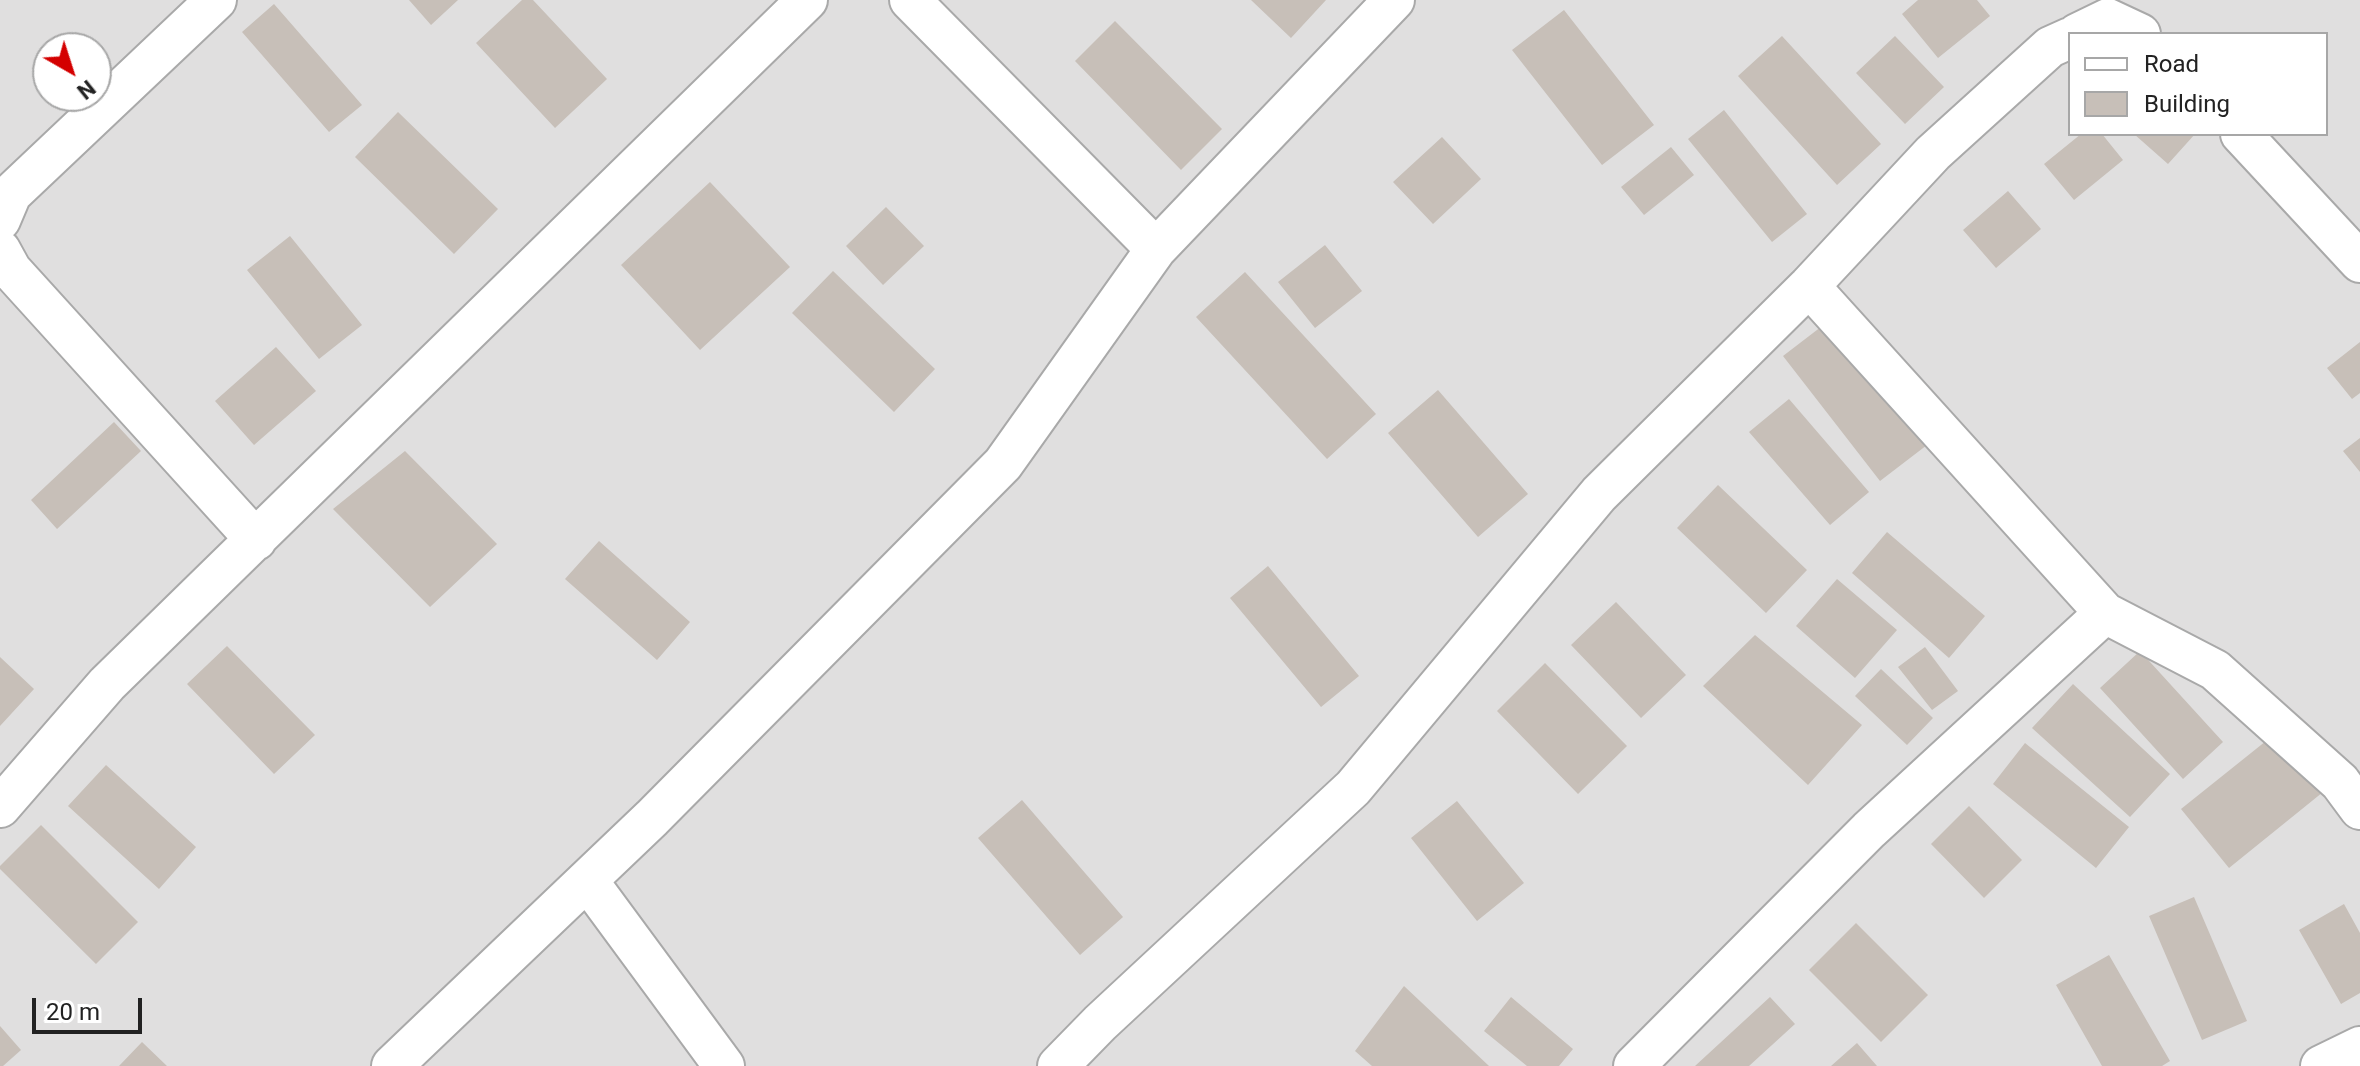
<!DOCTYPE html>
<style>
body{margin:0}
#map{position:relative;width:2360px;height:1066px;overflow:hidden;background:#f2efe9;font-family:Roboto,sans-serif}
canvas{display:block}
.legend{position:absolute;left:2068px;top:32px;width:260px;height:104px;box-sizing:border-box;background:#fff;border:2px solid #a7a7a7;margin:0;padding:10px 14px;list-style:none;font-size:24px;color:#222}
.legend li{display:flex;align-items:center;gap:16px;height:40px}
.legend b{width:40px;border:2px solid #a7a7a7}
.north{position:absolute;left:32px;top:32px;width:80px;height:80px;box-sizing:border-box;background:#fff;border:2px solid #a7a7a7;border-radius:50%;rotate:141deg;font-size:22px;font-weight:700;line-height:32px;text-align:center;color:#222}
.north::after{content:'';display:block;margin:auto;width:28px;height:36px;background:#d40000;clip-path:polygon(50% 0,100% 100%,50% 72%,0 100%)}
.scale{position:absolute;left:32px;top:998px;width:110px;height:36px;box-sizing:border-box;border:4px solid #222;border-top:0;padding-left:10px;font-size:24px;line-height:28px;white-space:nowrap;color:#222;-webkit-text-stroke:6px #fff;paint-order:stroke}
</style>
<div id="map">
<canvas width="2360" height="1066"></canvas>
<ul class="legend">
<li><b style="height:10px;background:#fff"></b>Road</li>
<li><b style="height:22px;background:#c7bfb8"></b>Building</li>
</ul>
<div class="north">N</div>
<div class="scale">20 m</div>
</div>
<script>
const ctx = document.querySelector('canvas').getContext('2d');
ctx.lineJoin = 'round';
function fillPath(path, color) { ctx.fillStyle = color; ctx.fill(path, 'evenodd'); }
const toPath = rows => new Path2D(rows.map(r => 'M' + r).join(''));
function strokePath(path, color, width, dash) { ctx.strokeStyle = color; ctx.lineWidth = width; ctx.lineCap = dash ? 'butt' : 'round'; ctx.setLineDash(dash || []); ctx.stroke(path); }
fillPath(toPath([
 [0,0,2360,0,2360,1066,0,1066],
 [2070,34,2326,34,2326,134,2070,134],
 [48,48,96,48,96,96,48,96]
]), '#e0dfdf');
fillPath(toPath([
 [409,0,458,0,431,25],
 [522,0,533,0,607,79,555,128,476,43],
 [1251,0,1326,0,1291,38],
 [1918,0,1977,0,1990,16,1938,58,1902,14],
 [274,4,362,105,329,132,242,32],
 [1564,10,1654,125,1602,165,1512,50],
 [1115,21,1222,129,1181,170,1075,61],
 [1782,36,1881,144,1837,185,1738,76],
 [1895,36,1944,87,1905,124,1856,73],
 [1724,110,1807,214,1772,242,1688,139],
 [398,112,498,209,454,254,355,157],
 [2081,134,2102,134,2123,160,2074,200,2044,164],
 [2134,134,2195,134,2168,164],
 [1442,137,1481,179,1433,224,1393,182],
 [1671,147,1694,175,1644,215,1621,187],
 [710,182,790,267,700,350,621,265],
 [2008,191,2041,229,1996,268,1963,230],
 [886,207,924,246,883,285,846,246],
 [290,236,362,325,319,359,247,270],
 [1325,245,1362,291,1315,328,1278,282],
 [833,271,935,369,894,412,792,313],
 [1245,272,1376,414,1327,459,1196,317],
 [1830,320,1927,445,1880,481,1783,356],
 [2360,342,2360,393,2352,399,2327,368],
 [276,347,316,391,254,445,215,401],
 [1438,390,1528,494,1478,537,1388,433],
 [1789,399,1869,492,1830,525,1749,432],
 [114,422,141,451,57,529,31,500],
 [2360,438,2360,472,2343,451],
 [405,451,497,544,430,607,333,509],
 [1718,485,1807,570,1766,613,1677,528],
 [1887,532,1985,616,1949,658,1852,573],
 [599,541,690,622,657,660,565,579],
 [1268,566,1359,676,1321,707,1230,598],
 [1837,579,1897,630,1855,678,1796,626],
 [1616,602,1686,675,1641,718,1571,645],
 [1755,635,1862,725,1808,785,1703,686],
 [227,646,315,735,274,774,187,684],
 [1925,647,1958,691,1932,710,1898,667],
 [2140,651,2223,742,2183,779,2100,688],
 [0,657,34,689,0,726],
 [1545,663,1627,746,1578,794,1497,711],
 [1881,669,1933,718,1907,745,1855,696],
 [2073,684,2170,774,2130,817,2032,728],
 [2281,729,2328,788,2229,868,2181,809],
 [2025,743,2129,827,2096,868,1993,784],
 [106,765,196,847,159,889,68,806],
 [1022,800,1123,917,1080,955,978,838],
 [1457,801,1524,883,1477,921,1411,838],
 [1969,806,2022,860,1984,898,1931,844],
 [41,825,138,922,96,964,0,869,0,866],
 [2194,897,2247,1021,2202,1040,2149,916],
 [2344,904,2360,933,2360,993,2341,1004,2299,930],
 [1856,923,1928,995,1881,1042,1809,970],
 [2109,955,2170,1061,2162,1066,2102,1066,2056,985],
 [1404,986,1489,1066,1372,1066,1355,1051],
 [1511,997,1573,1049,1559,1066,1527,1066,1484,1031],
 [1770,997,1795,1024,1749,1066,1695,1066],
 [0,1026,21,1050,3,1066,0,1066],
 [142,1042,167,1066,119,1066],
 [1857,1043,1877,1066,1831,1066]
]), '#c7bfb8');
const minor = toPath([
 [910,0,1156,249],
 [2077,34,2108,19,2140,34],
 [2241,134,2360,262],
 [0,220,11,194,216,0],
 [0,250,11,270,256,540],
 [1809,286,2105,613,2215,670,2340,782,2360,809],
 [0,807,107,684,807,0],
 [587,880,724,1066],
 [392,1066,652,818,1003,464,1156,249,1394,0],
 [1058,1066,1100,1023,1353,788,1599,494,1809,286,1933,153,2050,47,2070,38],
 [1634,1066,1869,830,2105,613],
 [2321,1066,2360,1047]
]);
strokePath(minor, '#a9a9a9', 44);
strokePath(minor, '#fff', 40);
</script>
